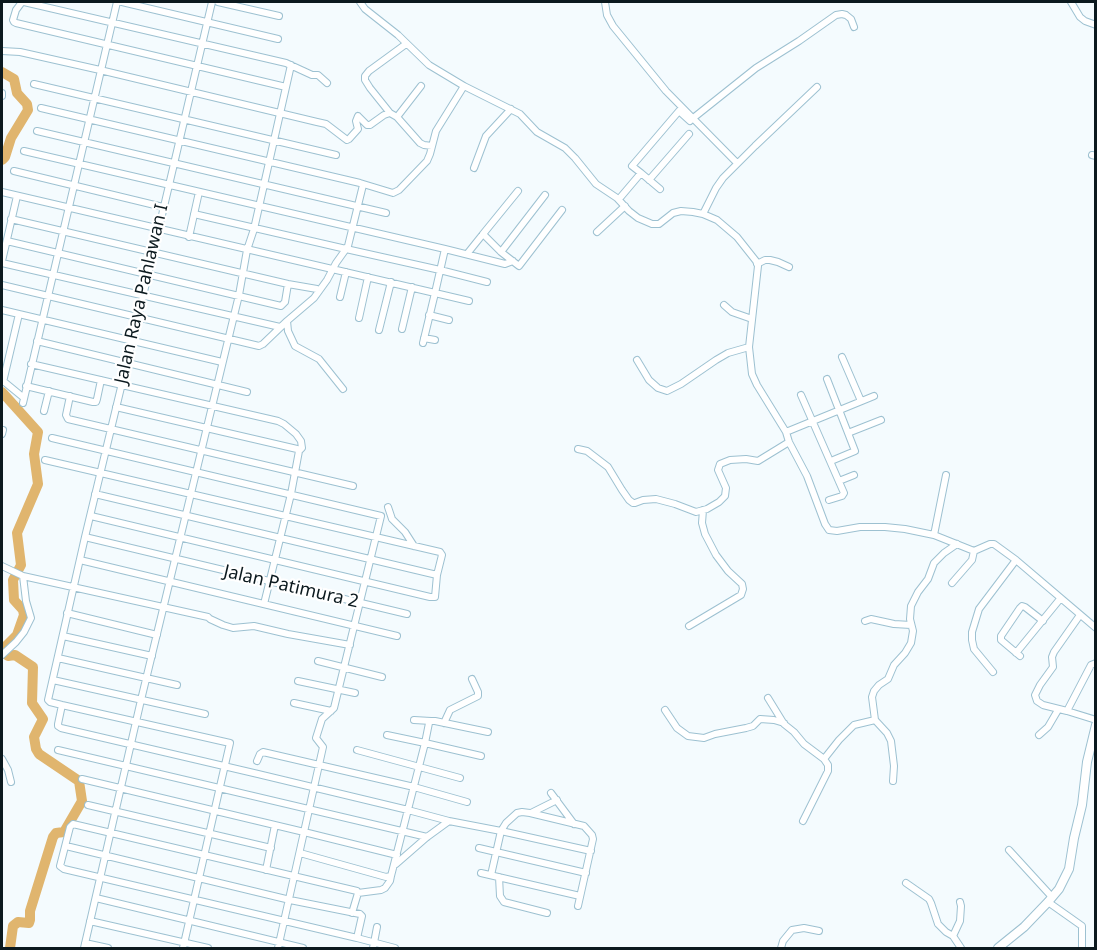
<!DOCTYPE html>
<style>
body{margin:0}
#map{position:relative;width:1097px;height:950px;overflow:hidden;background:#f4fbfe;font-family:"Noto Sans",sans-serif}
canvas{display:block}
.frame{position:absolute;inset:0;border:3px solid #0b191e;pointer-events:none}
</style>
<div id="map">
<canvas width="1097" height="950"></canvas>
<div class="frame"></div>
</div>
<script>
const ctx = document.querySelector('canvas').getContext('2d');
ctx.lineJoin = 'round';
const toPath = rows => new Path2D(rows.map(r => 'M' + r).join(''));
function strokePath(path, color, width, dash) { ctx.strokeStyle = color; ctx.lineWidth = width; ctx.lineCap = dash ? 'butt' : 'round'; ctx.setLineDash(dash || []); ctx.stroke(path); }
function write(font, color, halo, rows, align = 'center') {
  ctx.font = font + ' "Noto Sans",sans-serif'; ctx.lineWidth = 4.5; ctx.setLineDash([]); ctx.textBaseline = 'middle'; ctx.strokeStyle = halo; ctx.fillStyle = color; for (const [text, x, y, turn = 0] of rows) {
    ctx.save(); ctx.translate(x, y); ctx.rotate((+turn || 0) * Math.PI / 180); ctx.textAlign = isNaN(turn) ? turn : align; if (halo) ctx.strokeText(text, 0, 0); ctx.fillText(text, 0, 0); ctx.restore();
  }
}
strokePath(toPath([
 [2,72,14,79,17,93,27,104,28,110,11,138,5,157,2,160],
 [2,392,38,432,34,454,38,484,17,533,21,565,13,580,14,600,23,610,24,615,17,635,2,650],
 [2,650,8,656,15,655,33,667,32,703,43,719,34,737,36,749,39,754,79,781,82,801,64,832,56,833,53,837,30,911,30,920,29,923,18,922,13,926,10,948]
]), '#e0b56e', 10);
const minor = toPath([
 [22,2,16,10,13,20,14,22,16,23,286,87],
 [24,2,286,63,312,75,318,75,327,83],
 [122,2,278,39],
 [218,2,279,16],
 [360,2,365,9,398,35,429,65,464,86,520,114,537,132,565,148,575,158,596,184,617,198,629,211,638,218,652,224,659,224,673,213,681,211,693,212,703,214,717,220,737,237,756,261,758,266,749,347,752,374,757,385,786,432,789,442,807,476,825,524,829,530,837,531,860,527,885,527,905,529,934,535,974,551,990,544,994,544,1016,560,1096,628],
 [605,2,607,15,613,26,666,91,737,163],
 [1071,2,1080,17,1085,21,1096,25],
 [2,51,20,52,100,70,317,122,326,124,347,140,349,139,358,129,356,121,358,116,367,125,370,125,384,115,390,113,397,117,420,143,424,145,432,146],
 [34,84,336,155],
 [2,93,2,96],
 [41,108,360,183,393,193,399,190,427,161,430,154,436,131,464,86],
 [390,113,370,88,365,80,365,76,369,71,406,44],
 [397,117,421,86],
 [692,119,756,68,799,41,836,15,842,14,846,15,851,19,854,27],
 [37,131,386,213],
 [24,151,445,249],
 [1092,155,1096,156],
 [474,168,486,136,511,109],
 [14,171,163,207],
 [641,173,660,189],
 [649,180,689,134],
 [2,192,435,293,445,249,505,264,513,261],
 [545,195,501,252,519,266,562,210],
 [619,199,641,173,632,166,679,111,690,121],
 [194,214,346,249,348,246,363,185],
 [703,214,716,188,723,178,755,146,817,87],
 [11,219,288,284,317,289],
 [597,232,625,206],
 [483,234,518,191],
 [189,237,199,192],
 [7,241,281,306,285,302,288,284],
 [467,254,483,234,501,252],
 [2,261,17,196],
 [2,263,280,327],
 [757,264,765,260,770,260,778,262,789,267],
 [2,285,259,346,263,344,287,321],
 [340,297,346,272],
 [724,305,732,312,752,319],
 [2,310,222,362],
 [429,315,449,320],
 [359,318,368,277],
 [402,329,412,287],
 [379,330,391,282],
 [424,338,435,340],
 [37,341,247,392],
 [423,343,435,293,469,301],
 [842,357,861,401],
 [637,360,649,380,658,388,667,391,681,384,716,360,728,353,749,347],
 [31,364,278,421,284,424,296,434,301,441,302,448,299,451,291,494,264,604],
 [827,379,855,451,831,461],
 [2,380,24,398],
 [3,382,19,314],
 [26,386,93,402,96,402,97,399,101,380],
 [343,389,319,359,295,346,288,331,287,321,314,298,327,280,336,263,346,249,440,270,487,282],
 [801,395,844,493,842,496,829,500],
 [70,396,66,415,68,419,353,486],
 [23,403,117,2],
 [116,407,297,449,299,451],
 [44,411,49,391],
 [786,432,874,396],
 [848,433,881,420],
 [2,434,3,430],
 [52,438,381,516,334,708,322,719,316,738,323,747,304,832,397,855],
 [578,449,587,451,608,467,622,490,629,500,633,503,635,503,643,500,656,499,675,504,696,512,707,509,719,502,725,496,726,488,718,470,720,464,730,460,746,459,758,461,789,442],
 [45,460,440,552,442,555,437,575,435,597,430,597,91,516],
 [839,481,854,475],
 [95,494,437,575],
 [388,507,392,519,405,532,414,546],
 [934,535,946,475],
 [85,537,407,614],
 [80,560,397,636],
 [2,566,23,576,208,617,210,619,223,625,233,628,254,626,288,634,350,645],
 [952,583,972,560,974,551],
 [67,613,157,635],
 [865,621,871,619,894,624,911,625],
 [689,626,741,595,743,589,742,584,728,571,716,555,705,534,702,523,703,510],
 [63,636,152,656],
 [1016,653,1060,599],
 [2,655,16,642,24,632,31,618,26,601,23,576],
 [1020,656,1001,640,1001,636,1020,608,1022,606,1025,607,1043,621],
 [58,658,177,685],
 [318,661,382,677],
 [1096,663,1091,665,1067,711,1096,720],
 [993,672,974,649,972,640,972,632,979,609,1016,560],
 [53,680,205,714],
 [298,681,355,693],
 [768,698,784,724,794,732,804,744,824,759,839,740,854,725,875,720],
 [294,703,331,711],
 [62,705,58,724,58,726,61,728,258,774,408,810,449,821],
 [665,710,677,728,688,736,704,738,715,734,746,728,753,726,760,719,774,720,784,723],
 [1067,711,1043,705,1037,701,1035,695,1040,685,1053,667,1052,657,1054,652,1080,615],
 [414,720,431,721],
 [444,723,450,710,478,696,478,692,472,679],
 [1039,735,1048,727,1058,710],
 [58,750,427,837],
 [357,750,460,778],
 [481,756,425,743,429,723,431,721,435,721,488,732],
 [2,759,8,770,11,782],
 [257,761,260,754,263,752,414,787,467,802],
 [82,779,304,832,278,948],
 [893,781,894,766,891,741,887,733,875,720,872,697,874,691,879,685,888,679,894,665,905,653,911,643,913,631,910,619,911,606,918,592,928,579,934,563,944,553,957,544],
 [551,793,574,824],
 [88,805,271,848],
 [531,813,557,800],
 [803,821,828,771,828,765,824,759],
 [66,846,290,900,360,914,362,916,357,938],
 [479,848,586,873],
 [1009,850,1052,897],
 [300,853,386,877,391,876,425,743,387,735],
 [396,864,427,837,449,821,501,831,591,851],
 [266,870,275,825],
 [481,873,580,896],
 [491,875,501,831,506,823,517,813,522,812,530,813,584,826,592,835,593,839,578,906],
 [499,877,500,896,504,902,547,913],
 [906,883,929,899,931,903,938,924,946,932,953,936],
 [358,893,381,890,385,888,390,881,391,876],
 [96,898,303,948],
 [960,902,961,906,960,921,953,936,961,948],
 [1048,902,1082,926,1082,948],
 [352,913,358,893,357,891,73,824,70,827,60,866,64,869,357,938,395,948],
 [90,921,208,948],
 [85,943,108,948],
 [84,948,141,700,239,295,247,250,254,229,291,65],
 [183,948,230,743,62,705,50,702,48,700,85,537,143,296,212,2],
 [373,948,377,927],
 [781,948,783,941,792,930,804,928,819,931]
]);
const tertiary = toPath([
 [998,948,1024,927,1048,902,1059,889,1069,869,1074,838,1082,805,1087,762,1096,725]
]);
strokePath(minor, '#9dc1d1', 8);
strokePath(tertiary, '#9dc1d1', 10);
strokePath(minor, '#fff', 6);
strokePath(tertiary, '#fff', 8);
write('18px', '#0b191e', '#fff', [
 ["Jalan Raya Pahlawan I",142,294,-77],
 ["Jalan Patimura 2",291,587,13]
]);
</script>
